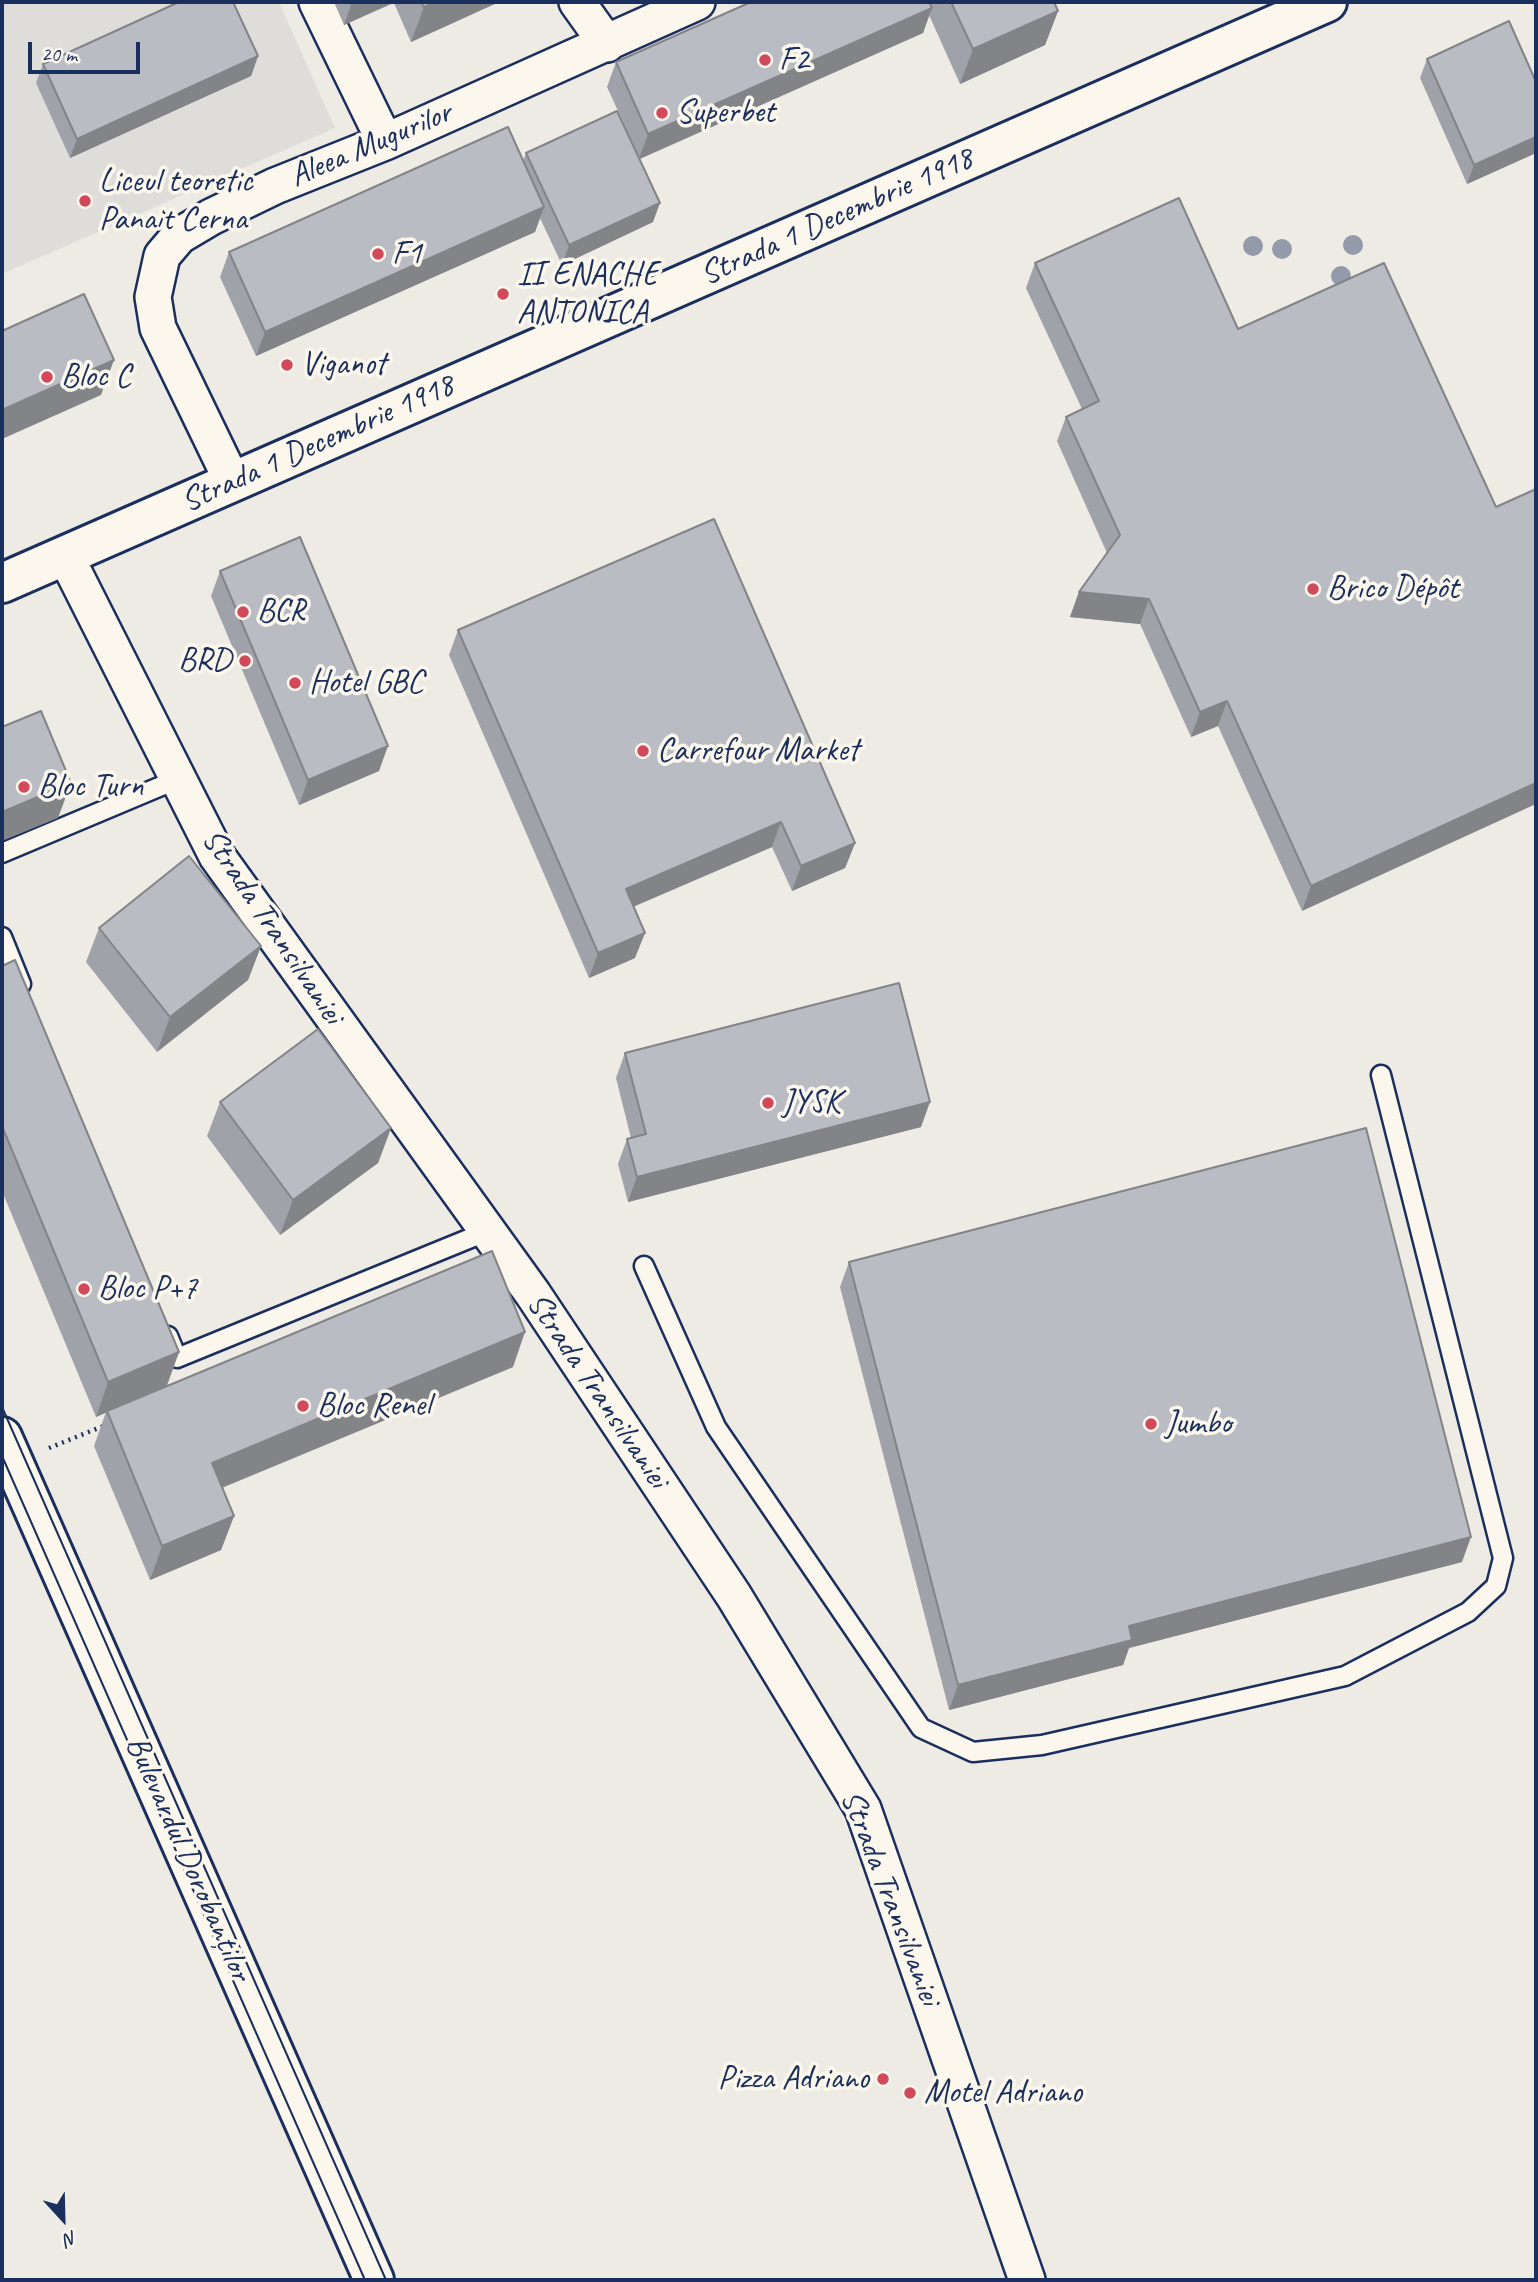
<!DOCTYPE html>
<meta charset="utf-8">
<style>
body{margin:0}
#map{position:relative;width:1538px;height:2282px;overflow:hidden;background:#eeebe4;font-family:Caveat,sans-serif}
canvas{display:block}
.frame{position:absolute;inset:0;border:4px solid #1b2f5e;pointer-events:none}
.north{position:absolute;left:28px;top:2184px;width:70px;height:70px;-webkit-text-stroke:5px #fbf7ec;paint-order:stroke;rotate:158deg;font-size:19px;font-weight:700;line-height:28px;text-align:center;color:#1b2f5e}
.north::after{content:'';display:block;margin:auto;width:24px;height:32px;background:#1b2f5e;clip-path:polygon(50% 0,100% 100%,50% 72%,0 100%)}
.scale{position:absolute;left:28px;top:42px;width:112px;height:32px;box-sizing:border-box;border:4px solid #1b2f5e;border-top:0;padding-left:9px;font-size:21px;line-height:24px;white-space:nowrap;color:#1b2f5e;-webkit-text-stroke:5px #fbf7ec;paint-order:stroke}
</style>
<div id="map">
<canvas width="1538" height="2282"></canvas>
<div class="frame"></div>
<div class="north">N</div>
<div class="scale">20 m</div>
</div>
<script>
const ctx = document.querySelector('canvas').getContext('2d');
ctx.lineJoin = 'round';
function fillPath(path, color) { ctx.fillStyle = color; ctx.fill(path, 'evenodd'); }
const toPath = rows => new Path2D(rows.map(r => 'M' + r).join(''));
function strokePath(path, color, width, dash) { ctx.strokeStyle = color; ctx.lineWidth = width; ctx.lineCap = dash ? 'butt' : 'round'; ctx.setLineDash(dash || []); ctx.stroke(path); }
function write(font, color, halo, rows, align = 'center') {
  ctx.font = font + ' Caveat,sans-serif'; ctx.lineWidth = 7; ctx.setLineDash([]); ctx.textBaseline = 'middle'; ctx.strokeStyle = halo; ctx.fillStyle = color; for (const [text, x, y, turn = 0] of rows) {
    ctx.save(); ctx.translate(x, y); ctx.rotate((+turn || 0) * Math.PI / 180); ctx.textAlign = isNaN(turn) ? turn : align; if (halo) ctx.strokeText(text, 0, 0); ctx.fillText(text, 0, 0); ctx.restore();
  }
}
fillPath(toPath([
 [2,2,279,2,335,128,2,274]
]), '#deddda');
const lane = toPath([
 [2,853,178,779],
 [2,937,21,984],
 [644,1266,716,1427,921,1728,973,1752,1042,1745,1345,1676,1468,1612,1496,1586,1503,1558,1381,1075],
 [168,1336,177,1358,488,1231]
]);
const street = toPath([
 [317,2,385,142],
 [577,2,607,44],
 [232,481,158,328,153,297,162,256,179,236,211,217,275,186,385,142,697,2],
 [65,555,217,856,533,1294,734,1596,863,1809,1027,2280]
]);
const primary = toPath([
 [2,583,1327,2],
 [2,1437,374,2280]
]);
strokePath(lane, '#1b2f5e', 23);
strokePath(street, '#1b2f5e', 40);
strokePath(primary, '#1b2f5e', 44);
strokePath(toPath([
 [49,1448,106,1425]
]), '#1b2f5e', 4.5, [2, 5]);
strokePath(lane, '#fbf7ec', 18);
strokePath(street, '#fbf7ec', 35);
strokePath(primary, '#fbf7ec', 38);
strokePath(toPath([
 [2,1407,386,2280],
 [2,1456,365,2280]
]), '#1b2f5e', 2);
ctx.fillStyle = '#939aaa';
for (const [x, y] of [
 [1353,245],
 [1253,246],
 [1282,249],
 [1341,276]
]) { ctx.beginPath(); ctx.arc(x, y, 10, 0, 2 * Math.PI); ctx.fill(); }
fillPath(toPath([
 [334,2,499,2,411,42,394,3,344,25],
 [751,2,1054,2,1058,11,1045,45,960,84,929,15,923,33,640,159,653,222,562,265,540,218,535,232,256,356,220,277,229,252,523,161,526,153,636,150,607,87,616,62],
 [258,56,251,76,70,158,36,83,43,64],
 [1427,59,1536,82,1536,153,1467,184,1420,78],
 [1035,263,1238,329,1496,507,1302,911,1218,726,1191,737,1140,624,1070,617,1079,592,1107,553,1057,441,1066,417,1082,409,1026,288],
 [220,571,379,771,299,805,211,596],
 [458,630,855,843,845,868,792,891,772,847,633,907,635,958,589,978,449,655],
 [99,928,261,946,248,980,157,1052,86,962],
 [2,966,179,1352,167,1386,513,1367,222,1488,234,1516,221,1550,150,1580,94,1446,106,1412,96,1417,2,1191],
 [625,1053,921,1127,628,1202,618,1164,627,1139,631,1138,616,1078],
 [220,1102,391,1128,378,1163,280,1235,207,1136],
 [849,1262,1462,1562,1129,1648,1123,1665,949,1710,840,1287]
]), '#9fa2a8');
fillPath(toPath([
 [352,2,394,2,344,25],
 [436,2,499,2,411,42,424,7],
 [932,8,923,33,639,159,648,134],
 [1058,11,1045,45,960,84,973,49],
 [258,56,251,76,70,158,77,139],
 [1536,137,1536,153,1467,184,1474,165],
 [660,203,653,222,562,265,569,245],
 [544,207,535,232,256,356,265,332],
 [114,360,101,395,2,439,2,410],
 [1079,592,1149,599,1140,624,1070,617],
 [1227,701,1218,726,1191,737,1200,712],
 [388,746,379,771,299,805,308,780],
 [71,783,58,818,2,841,2,812],
 [1536,783,1536,804,1302,911,1311,886],
 [781,822,772,847,616,914,626,889],
 [855,843,845,868,792,891,801,866],
 [645,933,635,958,589,978,598,953],
 [261,946,248,980,157,1052,170,1017],
 [930,1102,921,1127,628,1202,637,1177],
 [391,1128,378,1163,280,1235,293,1200],
 [525,1332,513,1367,199,1497,212,1463],
 [179,1352,166,1387,96,1417,108,1382],
 [234,1516,221,1550,150,1580,162,1546],
 [1471,1537,1462,1562,1129,1648,1123,1665,949,1710,958,1685,1129,1626]
]), '#828488');
const building = toPath([
 [179,2,233,2,258,56,77,139,43,64,179,2],
 [421,2,436,2,424,7,421,2],
 [751,2,929,2,932,8,648,134,616,62,751,2],
 [951,2,1054,2,1058,11,973,49,951,2],
 [1509,21,1536,82,1536,137,1474,165,1427,59,1509,21],
 [617,111,660,203,569,245,526,153,617,111],
 [508,127,544,207,265,332,229,252,508,127],
 [1179,198,1238,329,1384,263,1496,507,1536,489,1536,783,1311,886,1227,701,1200,712,1149,599,1079,592,1120,535,1066,417,1099,401,1035,263,1179,198],
 [84,294,114,360,2,410,2,331,84,294],
 [714,519,855,843,801,866,781,822,626,889,645,933,598,953,458,630,714,519],
 [300,537,388,746,308,780,220,571,300,537],
 [41,711,71,783,2,812,2,727,41,711],
 [189,856,261,946,170,1017,99,928,189,856],
 [15,960,179,1352,108,1382,2,1126,2,966,15,960],
 [899,983,930,1102,637,1177,627,1139,646,1134,625,1053,899,983],
 [318,1029,391,1128,293,1200,220,1102,318,1029],
 [1366,1128,1471,1537,1129,1626,1132,1640,958,1685,849,1262,1366,1128],
 [492,1251,525,1332,212,1463,234,1516,162,1546,107,1411,492,1251]
]);
fillPath(building, '#b9bcc3');
strokePath(building, '#828488', 2);
for (const [x, y, r, color] of [
 [765,60,7,"#d1495b"],
 [662,113,7,"#d1495b"],
 [85,201,7,"#d1495b"],
 [378,254,7,"#d1495b"],
 [503,294,7,"#d1495b"],
 [287,365,7,"#d1495b"],
 [47,377,7,"#d1495b"],
 [1313,589,7,"#d1495b"],
 [243,612,7,"#d1495b"],
 [245,661,7,"#d1495b"],
 [295,683,7,"#d1495b"],
 [643,751,7,"#d1495b"],
 [24,787,7,"#d1495b"],
 [768,1103,7,"#d1495b"],
 [84,1289,7,"#d1495b"],
 [303,1406,7,"#d1495b"],
 [1151,1424,7,"#d1495b"],
 [883,2079,7,"#d1495b"],
 [910,2093,7,"#d1495b"]
]) { const dot = new Path2D(); dot.arc(x, y, r, 0, 2 * Math.PI); ctx.fillStyle = color; ctx.fill(dot); strokePath(dot, '#fbf7ec', 2.5); }
write('33px', '#1b2f5e', '#fbf7ec', [
 ["F2",779,60],
 ["Superbet",676,113],
 ["Liceul teoretic",99,182],
 ["Panait Cerna",99,220],
 ["F1",392,254],
 ["II ENACHE",517,275],
 ["ANTONICA",517,313],
 ["Viganot",301,365],
 ["Bloc C",61,377],
 ["Brico Dépôt",1327,589],
 ["BCR",257,612],
 ["BRD",231,661,"right"],
 ["Hotel GBC",309,683],
 ["Carrefour Market",657,751],
 ["Bloc Turn",38,787],
 ["JYSK",782,1103],
 ["Bloc P+7",98,1289],
 ["Bloc Renel",317,1406],
 ["Jumbo",1165,1424],
 ["Pizza Adriano",869,2079,"right"],
 ["Motel Adriano",924,2093]
], 'left');
write('33px', '#1b2f5e', '#fbf7ec', [
 ["Aleea Mugurilor",371,145,-23],
 ["Strada 1 Decembrie 1918",837,217,-24],
 ["Strada 1 Decembrie 1918",318,444,-24],
 ["Strada Transilvaniei",272,927,56],
 ["Strada Transilvaniei",597,1391,56],
 ["Bulevardul Dorobanților",188,1859,66],
 ["Strada Transilvaniei",890,1898,69]
]);
</script>
